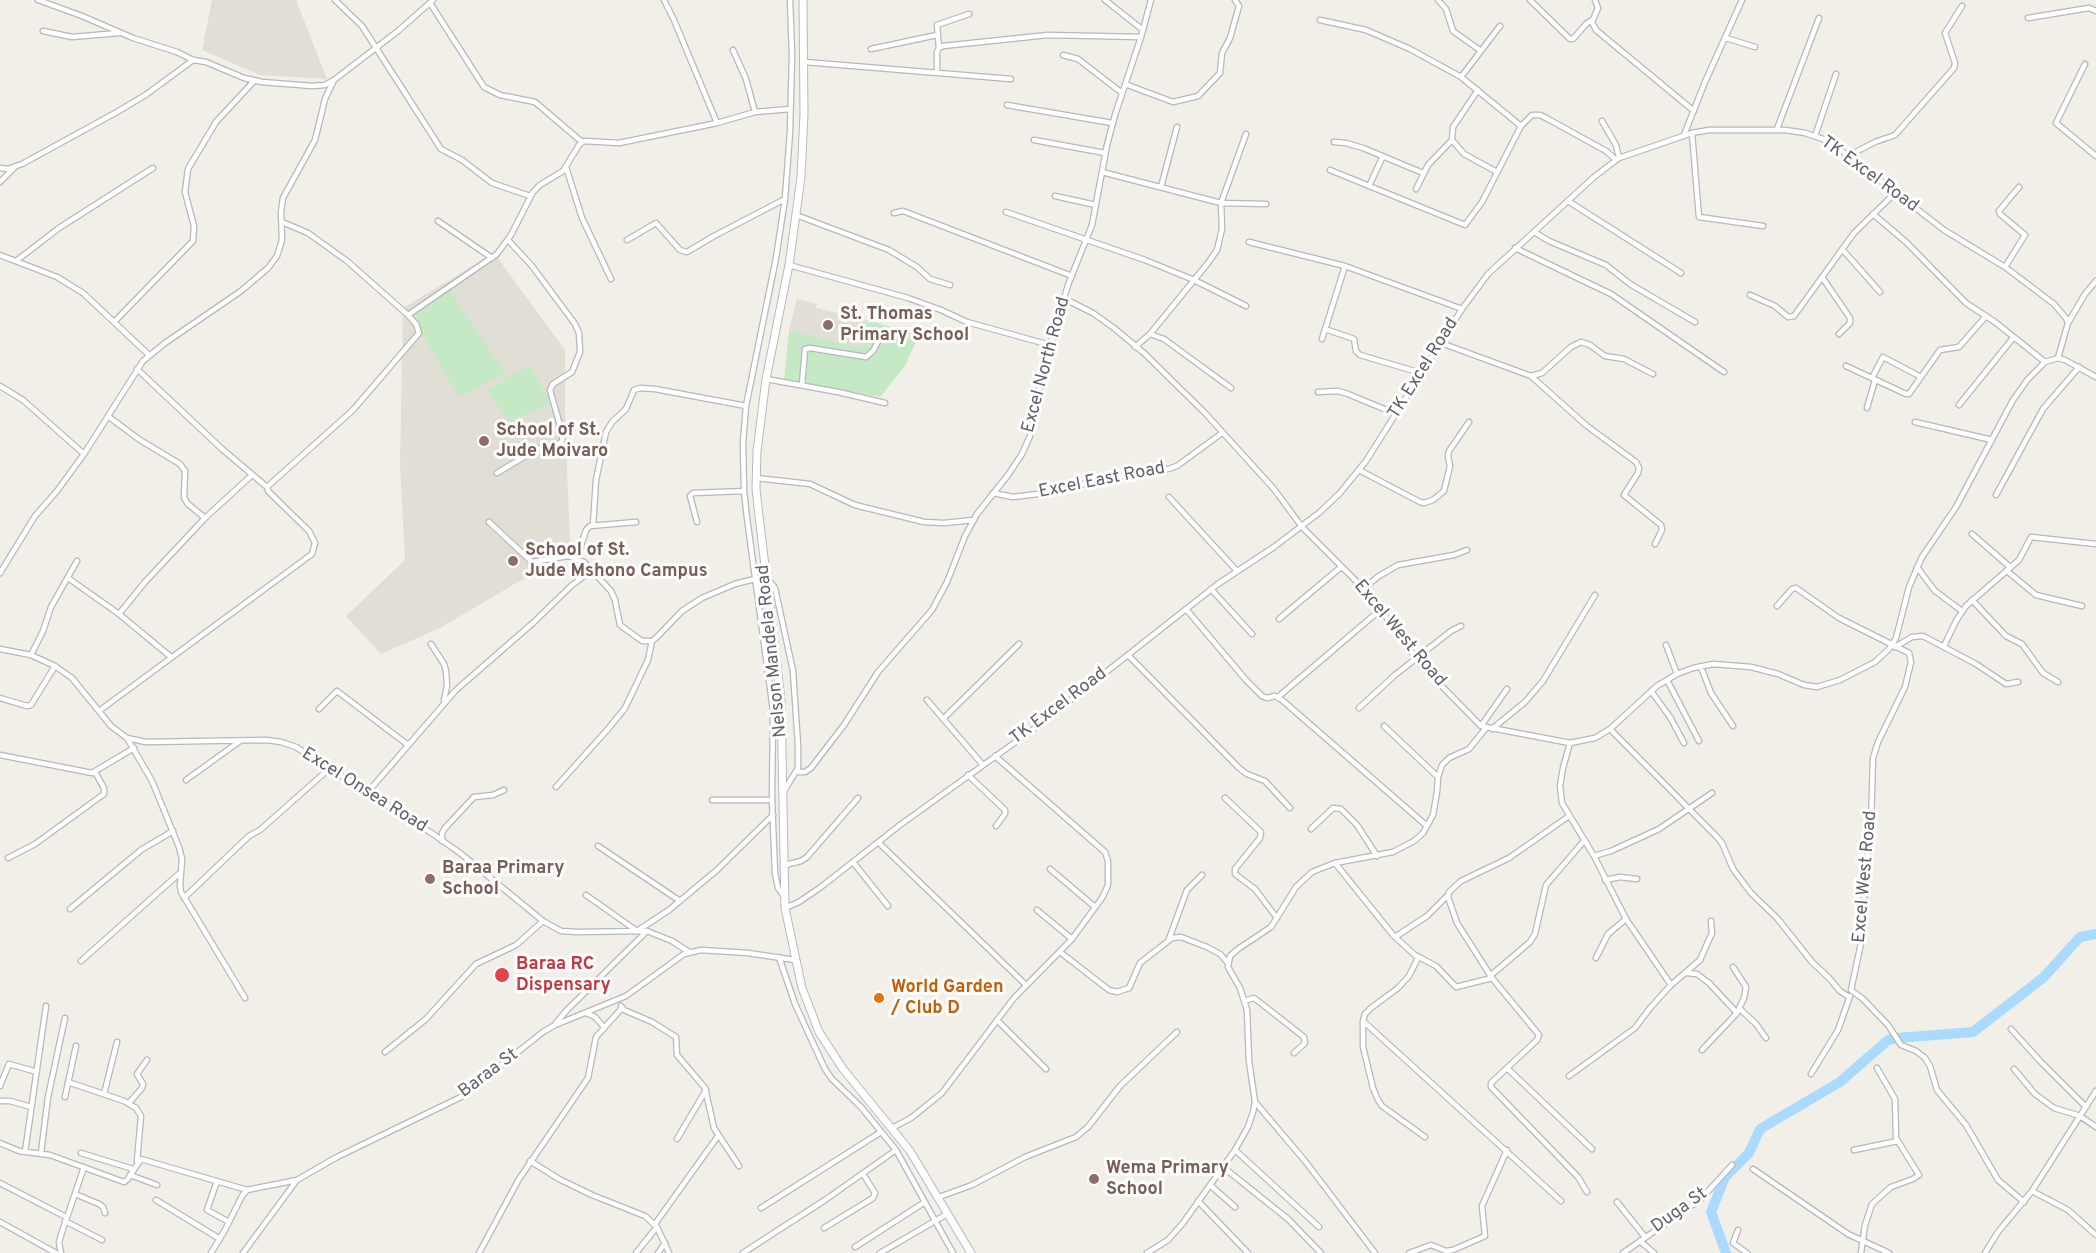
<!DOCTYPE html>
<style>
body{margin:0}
canvas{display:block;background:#f1efe8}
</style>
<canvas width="2096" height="1253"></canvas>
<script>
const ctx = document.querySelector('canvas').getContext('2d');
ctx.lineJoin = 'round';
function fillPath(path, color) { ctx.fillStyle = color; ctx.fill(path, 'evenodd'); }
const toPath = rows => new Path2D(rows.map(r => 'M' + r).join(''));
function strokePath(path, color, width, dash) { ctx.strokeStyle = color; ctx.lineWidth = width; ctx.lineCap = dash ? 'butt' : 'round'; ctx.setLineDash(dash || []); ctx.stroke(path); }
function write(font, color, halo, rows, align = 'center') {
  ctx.font = font + ' Overpass,sans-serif'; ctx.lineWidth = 6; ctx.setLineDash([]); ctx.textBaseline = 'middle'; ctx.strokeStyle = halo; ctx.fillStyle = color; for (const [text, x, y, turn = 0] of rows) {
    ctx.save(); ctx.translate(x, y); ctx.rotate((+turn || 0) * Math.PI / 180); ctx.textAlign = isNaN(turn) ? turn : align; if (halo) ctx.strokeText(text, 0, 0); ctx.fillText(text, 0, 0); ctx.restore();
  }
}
fillPath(toPath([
 [212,0,296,0,327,79,260,75,202,50],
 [494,253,565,350,565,417,570,542,535,572,440,628,381,654,346,616,405,560,400,464,403,308],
 [797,299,817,304,816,308,867,320,860,348,789,330]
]), '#e1ded6');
fillPath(toPath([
 [447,287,505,373,459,397,411,314],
 [867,320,919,335,905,366,880,397,784,380,789,330,860,348],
 [530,365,550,403,510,422,486,390]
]), '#c5e8c5');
strokePath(toPath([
 [1726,1253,1711,1212,1725,1177,1749,1153,1760,1129,1840,1082,1888,1040,1897,1038,1973,1032,2044,977,2080,937,2096,934]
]), '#aadaff', 10);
const minor = toPath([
 [38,0,82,16,133,38,177,52,193,60,206,62,244,78,262,82,312,86,325,85,334,80,398,31,433,0],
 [335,0,362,26,441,149,462,160,492,183,530,196],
 [664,0,674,20,717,123],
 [1105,0,1143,30],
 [1438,0,1446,9,1453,31,1481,51],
 [1530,0,1570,39,1573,39,1586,24,1592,20],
 [1595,0,1598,8,1592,22,1596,30,1694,111],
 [430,3,484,87,500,95,535,102,582,142],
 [2028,18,2089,8,2096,11],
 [1320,20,1366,30,1410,49,1461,77,1521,126],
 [43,31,72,37,119,33],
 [1726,38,1755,47],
 [939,48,937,25,969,14],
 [871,49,937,35],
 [733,50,746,79,755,112],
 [1063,55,1078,59,1122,93],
 [805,62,1011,79],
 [2085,64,2056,123,2096,156],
 [937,72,937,52,939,48,943,46,1048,35,1141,37],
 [1461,77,1500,26],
 [1125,84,1173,102,1198,96,1220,73,1222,53,1230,38,1239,6,1235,0],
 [1478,90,1453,127,1452,140,1464,154,1497,172],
 [1007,105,1112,123],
 [1602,121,1616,145,1619,158],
 [1777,129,1819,18],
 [1692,133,1699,217,1763,226],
 [1684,135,1705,82,1742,0],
 [1815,136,1836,74],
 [1034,140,1105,153],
 [1334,142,1346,143,1363,148,1423,173],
 [1848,156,1875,142,1895,135,1954,68,1955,63,1945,33,1962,6],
 [566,167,582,218,611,279],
 [0,168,8,169,22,164,117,112,147,94,193,60],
 [1330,170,1465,225,1482,202,1521,126,1532,115,1540,115,1548,119,1606,151,1616,160],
 [1102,172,1221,203,1266,204],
 [0,182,15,167],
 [1369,186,1383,156],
 [1161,187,1177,127],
 [1416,189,1428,165,1452,140],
 [1055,196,1096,205],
 [1568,201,1681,273],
 [1006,212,1145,260,1194,280,1246,306],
 [894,213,903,211,1072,276],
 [1873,214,1906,242,1966,303,1995,322,2045,362],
 [796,215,889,250,917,267,930,279,950,285],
 [438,221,492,258],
 [1534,232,1549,241,1606,265,1630,284,1695,322],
 [627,240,656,223,680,250,687,252,714,236,785,199],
 [1249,242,1345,266,1462,309],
 [1515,248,1611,294,1724,372],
 [1842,249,1880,292],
 [0,255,57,277,83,293,149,355],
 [16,261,59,228,153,168],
 [789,265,908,298,941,310,967,322,1050,345],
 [2005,267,2025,235,2000,214,1999,211,2019,187],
 [1822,277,1850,318,1850,323,1839,334],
 [1750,295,1775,306,1788,317,1794,316,1854,233,1895,193],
 [1065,299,1093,313,1114,328,1144,353,1205,413,1274,489,1302,527,1370,595,1421,665,1481,726,1570,743,1595,738,1610,729,1657,686,1677,674,1693,668,1713,664,1751,667,1778,674,1804,685,1817,687,1840,680,1875,662,1889,649,1896,638,1909,587,1922,557,1956,507,2013,400,2028,379,2045,362,2058,358,2065,360,2096,377],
 [408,315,497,254,511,235,533,192,540,185,563,171,579,145,584,141,619,143,717,123,755,112,790,109],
 [115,321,193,241,194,226,185,192,188,169,216,122,254,81],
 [2068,323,2085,294,2096,281],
 [1325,329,1354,339,1356,351,1360,355,1421,373],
 [1150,334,1164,339,1231,388],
 [1322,339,1345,266],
 [1441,343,1531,376,1542,373,1571,347,1581,342,1590,345,1605,356,1624,359,1653,374],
 [1135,347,1150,334,1208,263,1217,250,1222,229,1221,203,1246,134],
 [1846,366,1906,394,1909,394,1940,350,1959,347,1986,316],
 [137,369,222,449,267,487],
 [1531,376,1587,426,1636,462,1639,468,1638,473,1624,495,1661,525,1662,530,1655,544],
 [1872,378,1883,357,1921,377],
 [766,379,838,392,885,403],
 [802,385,805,349,810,348,866,357,873,351,882,334],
 [0,386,23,400,84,454],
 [1318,392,1338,391,1348,394,1396,414],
 [1959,405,2013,338],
 [1867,408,1875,380],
 [109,417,140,440,180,464,185,471,184,498,188,504,205,518],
 [1915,422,1992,440],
 [1359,470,1420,502,1424,503,1433,500,1444,491,1450,466,1448,456,1449,451,1469,422],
 [497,473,537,449,559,444,562,441,563,436,550,390,553,384,572,372,580,352,579,333,575,324,532,266,508,240],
 [756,478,810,484,855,505,924,522,944,523,974,520],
 [993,493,1013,497,1038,494,1139,472,1168,469,1177,466,1222,433],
 [1996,495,2043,409,2079,367],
 [1169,497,1237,571],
 [489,522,532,562,568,556,584,562,611,591,615,600,620,625,642,641,652,641,656,638,682,611,702,598,735,584,766,576,775,588,793,671,798,745,798,768,784,791],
 [697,522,690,496,693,493,744,491],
 [593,525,596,480,606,432,612,422,626,409,634,390,640,388,655,389,746,406],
 [1972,534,2010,567],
 [577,558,586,530,590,526,636,522],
 [1917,567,1935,591,1962,611],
 [2007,571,2036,595,2082,606],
 [0,573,35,516,57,491,84,454,143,361,165,343,241,291,268,268,277,256,282,240,281,212,283,198,315,140,325,99,334,80],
 [68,578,119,614,171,657],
 [1364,588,1379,576,1398,565,1454,555,1467,550],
 [1211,589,1252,634],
 [1972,600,2006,636,2022,644,2043,673,2058,682],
 [1777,606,1792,589,1796,588,1839,618,1909,653,1911,662,1905,687,1878,742,1873,758,1871,824,1864,885,1864,929,1851,990,1863,999,1888,1025,1901,1045,1916,1051,1925,1058,1930,1066,1937,1090,1966,1125,1998,1180,2024,1202],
 [1186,609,1246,680,1262,696,1267,698,1275,696,1282,700,1427,826],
 [119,614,145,582,205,518,252,475],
 [1279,619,1341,567],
 [431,644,444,664,446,671,447,686,444,700],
 [1666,645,1677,674],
 [1944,646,1956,621,1966,606,2019,560,2031,537,2096,544],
 [1895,647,1912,637,1923,636,1976,664,2006,684,2018,682],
 [0,649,31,655,55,666,72,678,111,726,127,738,146,742,266,740,281,742,296,747,433,834,460,853,543,921,561,931,577,932,647,931,672,941,689,952],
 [31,655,43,631,51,607,77,561],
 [1128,655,1239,768,1247,774,1265,781,1290,808],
 [1701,667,1711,693,1733,726],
 [1667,680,1699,741],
 [1651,691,1670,717,1684,743],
 [1278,697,1380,610],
 [0,698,27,706,31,705,55,666],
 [927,700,983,765],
 [1359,708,1395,675,1451,631,1461,626],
 [319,709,337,691,408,745],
 [99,711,312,554,315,543,309,531,268,491,267,487,353,410,419,333,416,324,408,315,347,261,308,233,282,222],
 [943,719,1019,644],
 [1384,726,1438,777],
 [1481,726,1507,689],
 [1492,729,1525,702,1543,681,1595,595],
 [1610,729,1716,836,1722,843,1733,869,1751,893,1777,918,1812,962,1829,978,1840,991,1849,997],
 [127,738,152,781,179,847,182,859,180,886,181,892,245,998],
 [1570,743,1563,768,1560,786,1562,803,1594,856,1626,919,1671,985],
 [0,755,92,773,134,748],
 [797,772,805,772,811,768,844,725,878,672,932,610,947,582,965,536,977,514,1008,475,1022,454,1030,436,1043,369,1068,285,1092,225,1107,145,1115,115,1141,37,1151,0],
 [968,775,1005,810,1005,814,996,826],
 [186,780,240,741],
 [556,787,608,729,625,708,648,660,652,641],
 [367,793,456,690,534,622,571,586,592,570],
 [1225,798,1261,832,1260,838,1235,869,1235,874,1255,889,1277,918],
 [712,800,772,800],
 [1569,816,1509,858,1461,881,1449,892,1448,897,1457,923,1492,978,1539,1035,1537,1040,1491,1083,1491,1087,1578,1177,1587,1192],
 [1311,829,1333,808,1341,809,1357,825,1377,856],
 [442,841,442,833,445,828,474,797,493,795,504,790],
 [878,842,1026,985],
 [598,846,680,901],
 [1594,856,1611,851,1659,829,1712,793],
 [8,858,35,844,104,794,104,788,95,772],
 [853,862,888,906],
 [1335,863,1393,935,1418,958,1409,976,1398,988,1371,1008,1365,1014,1363,1021,1363,1047,1373,1088,1378,1100,1382,1106,1425,1137],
 [785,865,801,861,807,857,858,798],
 [1050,869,1095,907],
 [1605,880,1620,877,1637,879],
 [586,895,637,931,669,910,717,870,773,815],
 [783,895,778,888,775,873,772,800,773,710,747,518,744,491,743,443,746,406,776,258,785,199,790,132,792,54,790,0],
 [184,898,249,836,260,830,330,768],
 [785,908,799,902,821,887,900,825,1035,728,1218,584,1274,547,1320,512,1340,493,1366,461,1462,309,1488,274,1594,177,1619,158,1692,133,1709,130,1785,130,1805,133,1823,139,1842,151,1944,230,2005,267,2054,304,2066,318,2068,323,2058,358],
 [70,909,141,850,173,831],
 [1037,910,1072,939],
 [1395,937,1427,916,1448,895],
 [1169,939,1187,890,1202,875],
 [1060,952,1109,990,1117,992,1129,988,1140,963,1172,938,1181,937,1207,947,1220,954,1228,963],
 [1417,956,1436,966,1456,987,1492,978],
 [779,957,795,1004,825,1069,832,1079,861,1107,896,1150,953,1253],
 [1596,958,1608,934,1626,919],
 [81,961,181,872],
 [1687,973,1697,974,1709,983,1737,1013],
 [1490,976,1530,942,1535,934,1546,885,1584,841],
 [1244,1001,1254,998,1258,1001,1304,1037,1305,1043,1294,1053],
 [621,1006,624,1010,652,1022,676,1037,677,1055,705,1088,714,1128,739,1166],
 [1740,1009,1756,1024,1766,1038],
 [586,1013,595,1017,604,1027],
 [997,1020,1046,1069],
 [1363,1021,1561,1201],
 [556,1023,567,1010,647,931],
 [2011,1029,2040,1061,2086,1107],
 [1702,1050,1737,1013,1744,998,1746,987,1733,967],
 [385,1052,426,1019,476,964,516,945,543,921],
 [1507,1068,1592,1149],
 [2014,1069,2035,1094,2054,1108,2080,1116,2096,1127],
 [1811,1074,1838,1030,1850,996],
 [1569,1076,1635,1028,1650,1008,1671,985,1700,960,1712,933,1711,921],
 [68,1082,124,1101,136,1108,141,1116,137,1161],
 [0,1086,9,1064,37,1072],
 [104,1094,117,1042],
 [65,1097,76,1046],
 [0,1101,10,1101,31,1107],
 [1255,1102,1305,1161,1375,1253],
 [129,1103,142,1088,143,1084,137,1074,147,1060],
 [892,1128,911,1118,942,1093,1014,998,1072,939,1102,898,1108,885,1108,861,1105,852,995,756],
 [677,1139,706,1090],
 [0,1143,19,1151,50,1155,124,1182,127,1180,141,1159,247,1190],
 [1235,1150,1319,1227],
 [1854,1150,1898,1141],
 [25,1152,46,1006],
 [41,1153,48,1097,65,1018],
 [81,1153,133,1169],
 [530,1161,559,1179,592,1195,645,1216,657,1227,669,1253],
 [1223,1167,1288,1219,1321,1253],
 [1753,1169,1848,1234,1889,1253],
 [130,1175,157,1185],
 [217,1181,207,1210,229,1222],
 [0,1183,66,1217],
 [1210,1185,1235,1207],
 [2032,1191,2068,1210,2096,1235],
 [75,1194,99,1204,103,1207,105,1213],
 [939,1197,972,1185,1025,1157,1076,1137,1088,1127,1120,1086,1177,1032],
 [156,1200,220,1239],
 [1198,1201,1248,1253],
 [1617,1202,1645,1237],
 [761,1208,881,1132],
 [65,1221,102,1240],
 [0,1222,56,1253],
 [655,1224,718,1136],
 [824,1228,873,1198,875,1193,863,1174],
 [1738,1230,1733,1243,1747,1253],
 [1640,1241,1654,1253],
 [855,1247,925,1202],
 [61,1253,59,1242,62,1232,84,1167],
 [211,1253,225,1230,242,1196,247,1190,297,1180,337,1157,461,1097,543,1032,555,1025,626,996,684,954,701,950,748,953,795,960],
 [243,1253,297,1180],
 [479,1253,519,1179,588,1078,596,1037,622,1008],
 [636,1253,657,1227],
 [658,1253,665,1243],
 [743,1253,825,1200,896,1150],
 [880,1253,947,1214],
 [1147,1253,1168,1240,1183,1223,1235,1150,1248,1127,1253,1112,1255,1102,1249,1061,1247,1010,1240,988,1228,967,1230,956,1238,949,1271,927,1296,887,1312,872,1335,863,1393,852,1414,841,1423,833,1433,815,1437,792,1438,777,1442,765,1449,758,1469,749,1486,728],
 [1409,1253,1431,1245,1446,1251,1453,1250,1485,1236,1482,1206,1507,1150],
 [1623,1253,1701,1199,1732,1165],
 [1861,1253,1865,1225,1872,1204,1891,1187,1913,1179,1919,1175,1896,1138,1895,1099,1877,1068],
 [1985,1253,1998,1232,2032,1191,2096,1091]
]);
const secondary = toPath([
 [803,0,804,114,801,177,789,265,766,379,757,451,756,489,759,516,781,700,785,908,802,988,819,1032,843,1069,910,1151,971,1253]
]);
strokePath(minor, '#b5b8bc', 7);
strokePath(secondary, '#b6babf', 9);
strokePath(minor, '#fff', 4.5);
strokePath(secondary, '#fff', 7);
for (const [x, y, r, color] of [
 [828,325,6,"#8d6e63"],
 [484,441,6,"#8d6e63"],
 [513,561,6,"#8d6e63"],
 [430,879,6,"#8d6e63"],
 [502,975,8,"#e0444e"],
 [879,998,6,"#e8710a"],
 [1094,1179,6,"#8d6e63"]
]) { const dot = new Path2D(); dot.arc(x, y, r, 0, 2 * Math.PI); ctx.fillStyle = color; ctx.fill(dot); strokePath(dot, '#fff', 2); }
write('18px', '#5f6368', '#fff', [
 ["TK Excel Road",1869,175,36],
 ["Excel North Road",1047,365,-75],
 ["TK Excel Road",1424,369,-58],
 ["Excel East Road",1102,481,-11],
 ["Excel West Road",1399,634,50],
 ["Nelson Mandela Road",773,651,-96],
 ["TK Excel Road",1059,707,-37],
 ["Excel Onsea Road",364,791,32],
 ["Excel West Road",1866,877,-85],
 ["Baraa St",489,1074,-37],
 ["Duga St",1680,1211,-36]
]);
write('bold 18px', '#785e54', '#fff', [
 ["St. Thomas",840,315],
 ["Primary School",840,336],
 ["School of St.",496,431],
 ["Jude Moivaro",496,452],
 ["School of St.",525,551],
 ["Jude Mshono Campus",525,572],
 ["Baraa Primary",442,869],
 ["School",442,890],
 ["Wema Primary",1106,1169],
 ["School",1106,1190]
], 'left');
write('bold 18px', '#be3a42', '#fff', [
 ["Baraa RC",516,965],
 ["Dispensary",516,986]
], 'left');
write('bold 18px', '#c56008', '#fff', [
 ["World Garden",891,988],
 ["/ Club D",891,1009]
], 'left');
</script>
